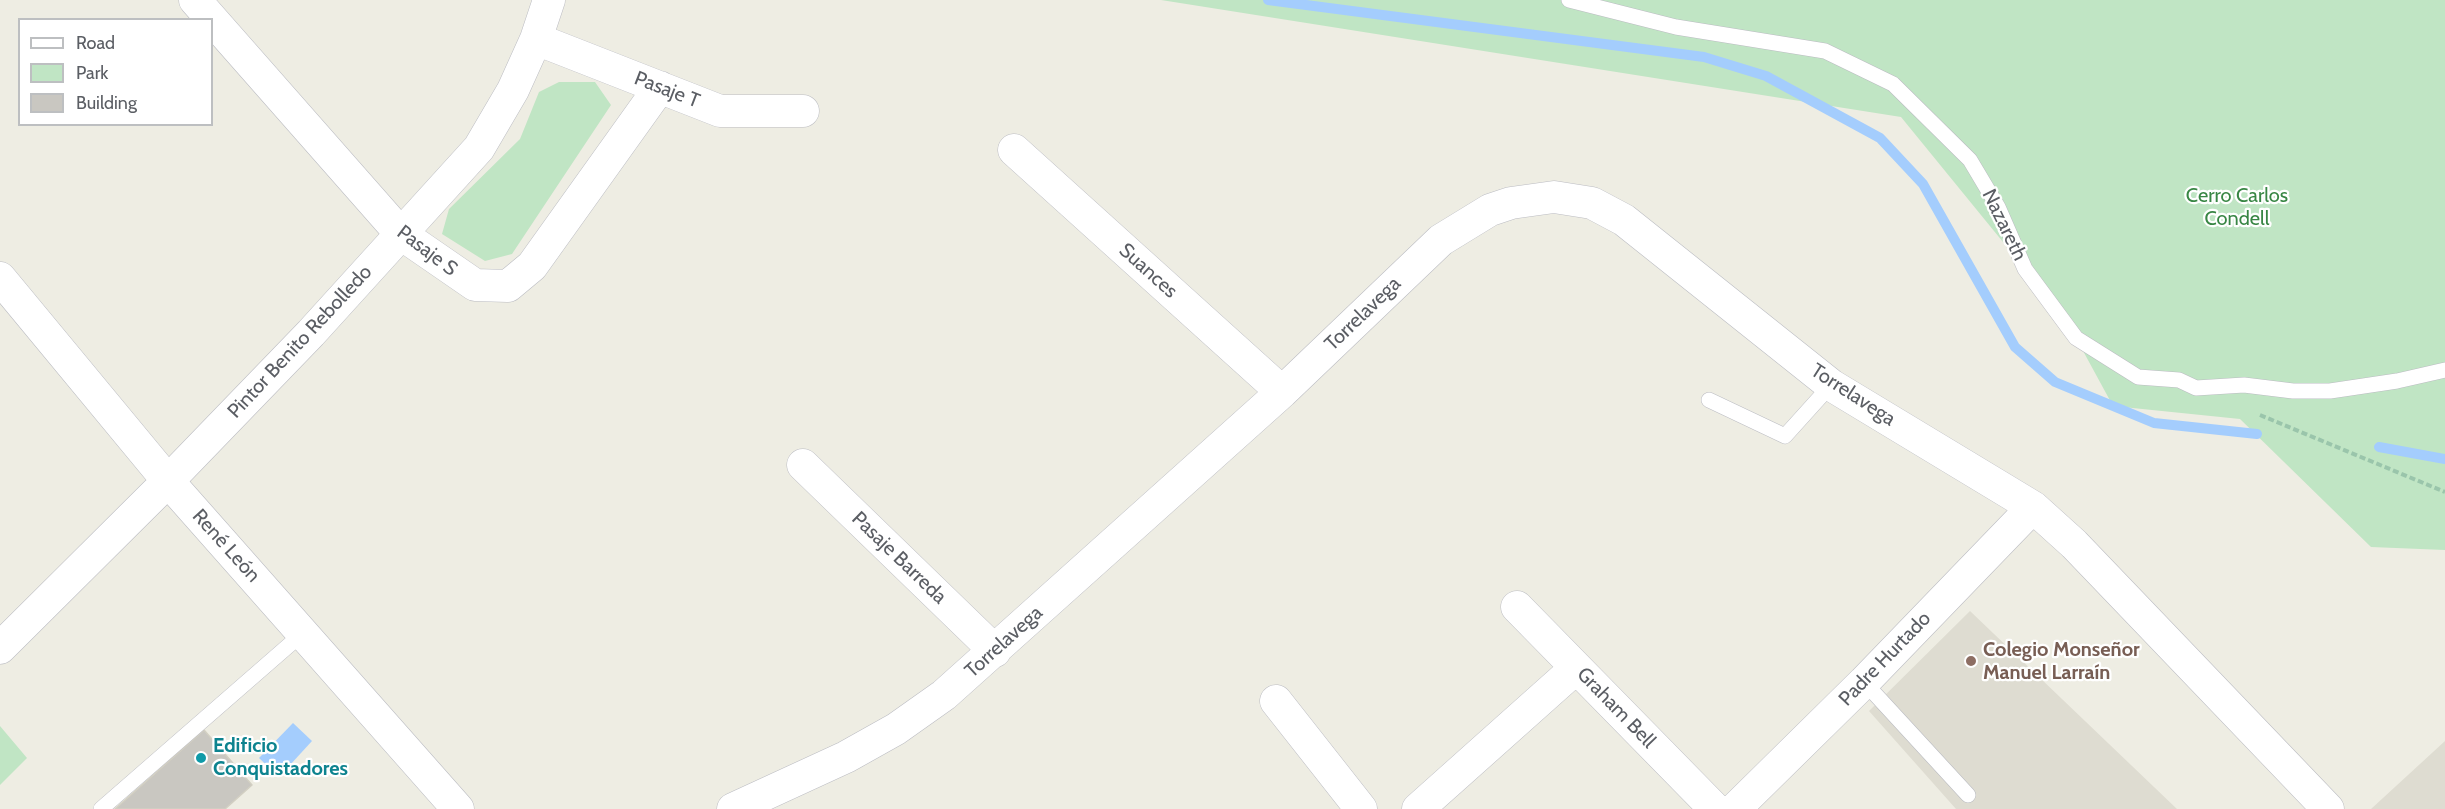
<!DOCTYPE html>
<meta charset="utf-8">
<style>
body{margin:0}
#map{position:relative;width:2445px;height:809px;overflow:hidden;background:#eeede3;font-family:Cabin,sans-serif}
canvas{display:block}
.legend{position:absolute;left:18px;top:18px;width:195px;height:108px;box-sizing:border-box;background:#fff;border:2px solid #bdbfc1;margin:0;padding:8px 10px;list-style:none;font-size:18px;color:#5b5e64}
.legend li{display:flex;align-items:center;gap:12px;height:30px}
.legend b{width:30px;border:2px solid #bdbfc1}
</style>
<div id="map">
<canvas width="2445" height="809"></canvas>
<ul class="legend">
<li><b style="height:8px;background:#fff"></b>Road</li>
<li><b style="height:16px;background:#c0e5c4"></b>Park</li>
<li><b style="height:16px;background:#c9c7c1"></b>Building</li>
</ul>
</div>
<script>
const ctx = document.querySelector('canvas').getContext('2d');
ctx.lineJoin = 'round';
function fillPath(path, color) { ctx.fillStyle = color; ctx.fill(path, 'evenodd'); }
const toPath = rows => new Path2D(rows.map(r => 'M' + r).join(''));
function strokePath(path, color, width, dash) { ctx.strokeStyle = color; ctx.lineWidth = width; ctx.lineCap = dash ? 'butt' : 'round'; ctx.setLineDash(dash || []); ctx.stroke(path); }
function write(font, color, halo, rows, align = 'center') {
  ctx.font = font + ' Cabin,sans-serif'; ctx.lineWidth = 4.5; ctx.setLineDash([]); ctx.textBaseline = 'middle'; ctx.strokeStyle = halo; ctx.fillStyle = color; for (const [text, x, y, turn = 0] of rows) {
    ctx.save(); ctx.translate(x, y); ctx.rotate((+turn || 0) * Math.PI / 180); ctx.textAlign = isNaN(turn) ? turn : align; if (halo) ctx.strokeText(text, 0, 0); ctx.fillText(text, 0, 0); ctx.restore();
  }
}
fillPath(toPath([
 [1970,611,2177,809,1956,809,1869,711],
 [2445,741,2445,809,2371,809]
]), '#dedcd1');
fillPath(toPath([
 [1161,0,2445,0,2445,550,2371,547,2240,419,2113,406,2076,338,2025,269,1901,117],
 [559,82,595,82,611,105,512,254,485,261,442,234,449,209,520,139,539,92],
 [0,726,27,758,0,785]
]), '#c0e5c4');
fillPath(toPath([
 [293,723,312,741,279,777,259,758]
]), '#a4cdfd');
strokePath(toPath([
 [1268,0,1704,57,1766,76,1880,138,1923,184,2015,347,2055,382,2154,423,2257,434],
 [2379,447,2445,459]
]), '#a4cdfd', 10);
const building = toPath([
 [204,730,252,785,225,809,115,809,204,730]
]);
fillPath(building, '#c9c7c1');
strokePath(building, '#d2cfc2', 1.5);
const lane = toPath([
 [1569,0,1676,27,1825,51,1893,84,1970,160,1998,207,2025,269,2076,338,2138,377,2179,380,2196,388,2244,385,2293,391,2330,391,2397,381,2445,370],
 [1709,400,1785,436,1831,385],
 [1864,682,1968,795],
 [101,809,303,633]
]);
const street = toPath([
 [195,0,401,234,475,285,508,286,532,266,660,87],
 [536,39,720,111,803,111],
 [1014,150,1282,392],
 [0,278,168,481,458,809],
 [803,465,995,651],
 [1517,607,1715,809],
 [0,648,168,481,311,333,479,148,513,90,536,39,549,0],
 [1276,701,1361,809],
 [733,809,846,757,896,729,944,695,1282,392,1441,240,1490,210,1511,203,1554,197,1592,203,1624,220,1831,385,2033,507,2074,544,2328,809],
 [1418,809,1576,668],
 [1735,809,1864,682,2033,507]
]);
strokePath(lane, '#bbbcc2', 16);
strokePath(street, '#bbbcc2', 33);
strokePath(toPath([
 [2260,415,2445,492]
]), '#9ac5ab', 4, [6, 3]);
strokePath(lane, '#fff', 15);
strokePath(street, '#fff', 32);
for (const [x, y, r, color] of [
 [1971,661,6,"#8d6e63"],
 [201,758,6,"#0f9aa8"]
]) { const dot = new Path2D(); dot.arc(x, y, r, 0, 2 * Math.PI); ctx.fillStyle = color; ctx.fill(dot); strokePath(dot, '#fff', 2); }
write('20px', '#5b5e64', '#fff', [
 ["Pasaje T",667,90,21],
 ["Nazareth",2004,225,64],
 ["Pasaje S",427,251,37],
 ["Suances",1148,271,42],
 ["Torrelavega",1363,314,-44],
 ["Pintor Benito Rebolledo",300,342,-47],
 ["Torrelavega",1853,395,33],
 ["René León",226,546,48],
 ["Pasaje Barreda",899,558,44],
 ["Torrelavega",1004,642,-42],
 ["Padre Hurtado",1885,659,-46],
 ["Graham Bell",1616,708,46]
]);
write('20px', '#388644', '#fff', [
 ["Cerro Carlos",2237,196],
 ["Condell",2237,219]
]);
write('bold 20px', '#785e54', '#fff', [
 ["Colegio Monseñor",1983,650],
 ["Manuel Larraín",1983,673]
], 'left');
write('bold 20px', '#0d838f', '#fff', [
 ["Edificio",213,746],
 ["Conquistadores",213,769]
], 'left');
</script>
